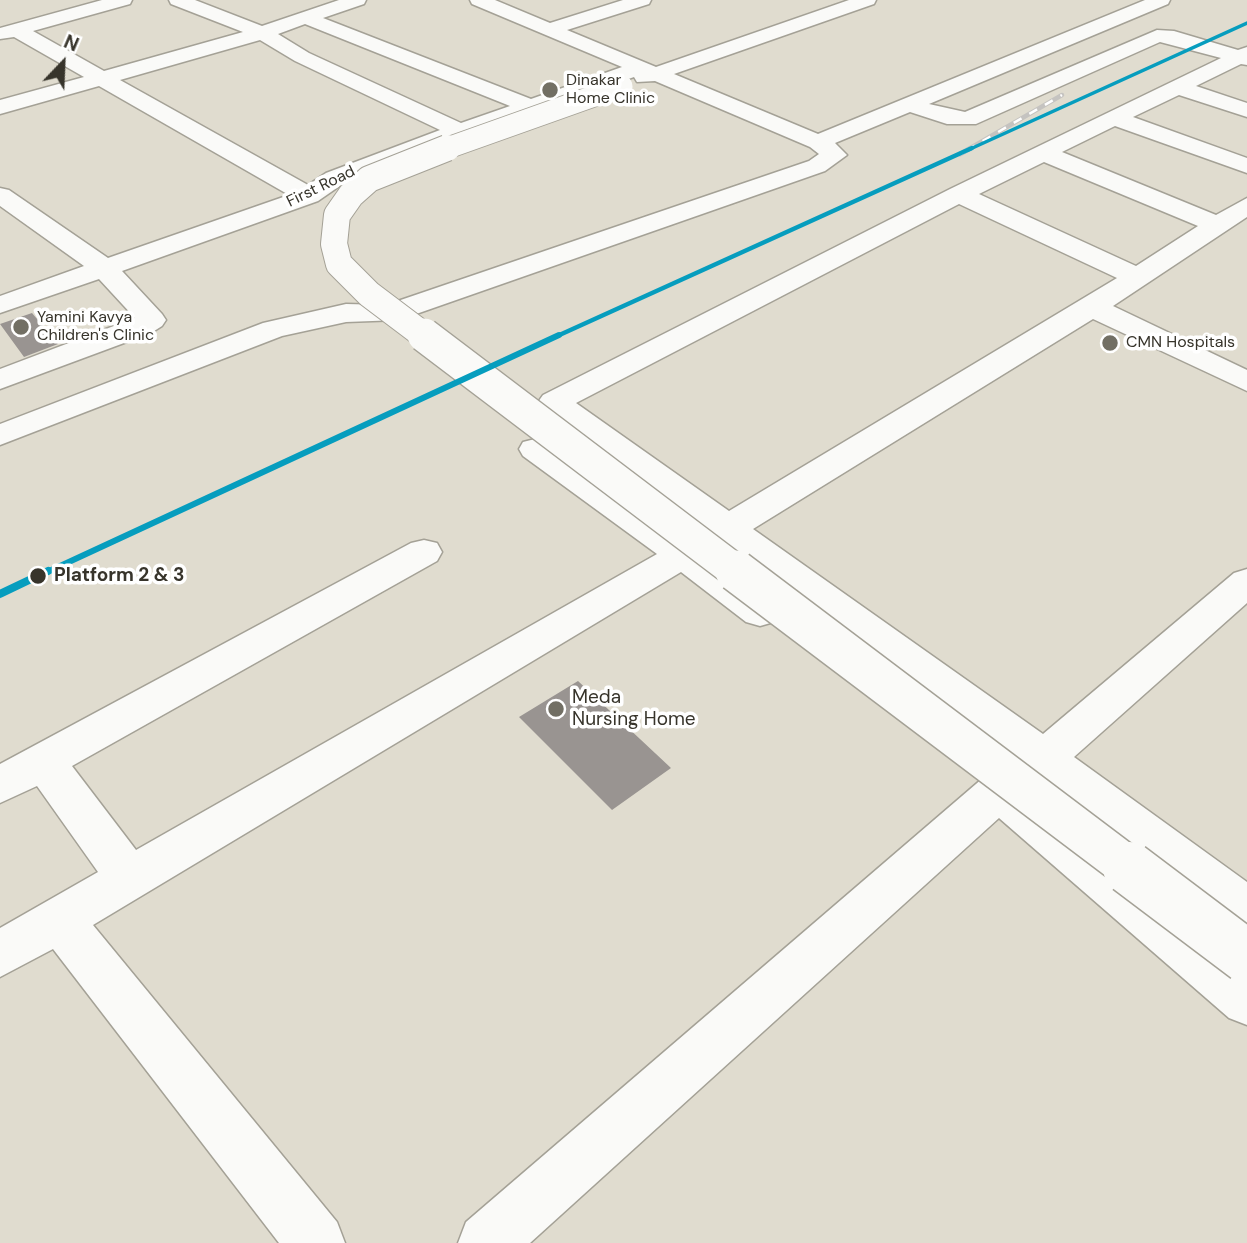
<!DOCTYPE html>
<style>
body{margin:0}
#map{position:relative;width:1247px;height:1243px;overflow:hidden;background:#e0dccf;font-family:"DM Sans",sans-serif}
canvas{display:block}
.north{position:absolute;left:28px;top:28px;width:70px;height:70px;-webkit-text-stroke:5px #fff;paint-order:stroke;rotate:23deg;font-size:19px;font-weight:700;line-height:28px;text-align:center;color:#37342b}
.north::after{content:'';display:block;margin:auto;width:24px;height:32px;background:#37342b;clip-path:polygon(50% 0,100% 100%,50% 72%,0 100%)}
</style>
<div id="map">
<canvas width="1247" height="1243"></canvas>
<div class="north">N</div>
</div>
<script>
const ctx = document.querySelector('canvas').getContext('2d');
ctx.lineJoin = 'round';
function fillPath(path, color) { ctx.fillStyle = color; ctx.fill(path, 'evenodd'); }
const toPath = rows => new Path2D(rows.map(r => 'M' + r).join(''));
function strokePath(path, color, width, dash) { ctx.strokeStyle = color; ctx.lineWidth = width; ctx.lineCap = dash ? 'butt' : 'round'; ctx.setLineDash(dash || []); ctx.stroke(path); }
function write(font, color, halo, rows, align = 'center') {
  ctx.font = font + ' "DM Sans",sans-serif'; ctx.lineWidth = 7; ctx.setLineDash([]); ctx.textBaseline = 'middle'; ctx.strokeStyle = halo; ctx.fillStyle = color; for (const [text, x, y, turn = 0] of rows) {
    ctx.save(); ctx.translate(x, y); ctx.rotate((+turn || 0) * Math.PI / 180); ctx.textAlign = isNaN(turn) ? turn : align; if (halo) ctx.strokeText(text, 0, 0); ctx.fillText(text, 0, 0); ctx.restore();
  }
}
fillPath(toPath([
 [32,313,58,344,24,357,0,324],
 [578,681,671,768,612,810,519,717]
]), '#999491');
const minor = toPath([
 [102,0,132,0,130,4,33,31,104,71,243,32,171,4,169,0,195,0,262,26,339,0,366,0,364,4,323,18,531,99,622,67,472,4,470,0,495,0,550,23,623,0,651,0,649,4,567,30,656,67,849,0,876,0,874,4,674,74,818,134,1145,0,1170,0,1168,4,929,104,965,112,1157,30,1174,31,1238,50,1247,47,1247,65,1241,64,1196,86,1247,103,1247,117,1179,95,1133,117,1247,158,1247,173,1115,126,1062,152,1216,215,1247,198,1247,217,1113,306,1247,370,1247,391,1093,319,753,529,1043,734,1234,573,1247,569,1247,603,1074,757,1247,882,1247,932,1230,925,1029,770,726,545,709,556,774,602,779,612,774,622,760,626,746,622,681,572,93,925,337,1222,345,1243,279,1243,53,949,0,977,0,928,98,872,37,786,0,803,0,764,411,543,424,540,437,543,442,552,437,561,72,766,136,850,657,554,523,456,519,449,523,442,535,439,547,442,684,538,702,527,543,409,538,402,543,395,950,189,1221,58,1160,42,976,124,947,124,910,112,835,143,847,155,825,171,399,320,346,322,282,336,0,445,0,424,263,323,346,304,386,305,809,161,819,154,810,147,655,81,637,82,634,77,392,163,344,183,318,201,122,271,162,314,166,320,162,326,151,333,0,389,0,369,135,318,99,279,0,313,0,296,84,266,0,206,0,188,9,190,108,258,289,195,99,86,0,114,0,100,84,77,14,37,0,39,0,28,102,0],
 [305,24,510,106,461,123,309,53,278,34,305,24],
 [260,40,295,61,440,130,326,173,308,185,120,80,260,40],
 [1044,162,1198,226,1136,266,979,194,1044,162],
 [959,204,1117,278,729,511,576,403,959,204],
 [999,773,1015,778,1247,969,1247,1025,1229,1018,999,818,530,1243,458,1243,466,1222,983,778,999,773]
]);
strokePath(minor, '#a4a196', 3);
fillPath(minor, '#fafaf8');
const railFar1 = toPath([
 [967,150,1062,95]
]);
const rail = toPath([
 [960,154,971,148]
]);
strokePath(railFar1, '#c5c3c0', 4.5);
strokePath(rail, '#c5c3c0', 5);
strokePath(railFar1, '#fff', 2.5, [9]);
strokePath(rail, '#fff', 3.5, [10]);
const minorBridgeFar4 = toPath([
 [442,150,622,86]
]);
const minorBridgeFar3 = toPath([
 [426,337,369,294,339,264,334,244,337,215,351,195,369,179,447,148]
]);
const minorBridgeFar2 = toPath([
 [424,335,738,573]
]);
const minorBridgeFar1 = toPath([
 [736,571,1132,870]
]);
const minorBridge = toPath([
 [1129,868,1247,957]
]);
strokePath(minorBridgeFar4, '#a4a196', 23, []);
strokePath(minorBridgeFar3, '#a4a196', 28, []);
strokePath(minorBridgeFar2, '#a4a196', 36, []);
strokePath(minorBridgeFar1, '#a4a196', 44, []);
strokePath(minorBridge, '#a4a196', 55, []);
strokePath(minorBridgeFar4, '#fafaf8', 21);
strokePath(minorBridgeFar3, '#fafaf8', 26);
strokePath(minorBridgeFar2, '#fafaf8', 33);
strokePath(minorBridgeFar1, '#fafaf8', 41);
strokePath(minorBridge, '#fafaf8', 52);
strokePath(toPath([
 [968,150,1247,23]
]), '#069dbe', 3.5);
strokePath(toPath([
 [555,337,972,148]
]), '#069dbe', 4.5);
strokePath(toPath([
 [45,573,559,335]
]), '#069dbe', 6);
strokePath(toPath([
 [0,594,48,571]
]), '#069dbe', 8);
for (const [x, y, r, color] of [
 [550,90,9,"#726f64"],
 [21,327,9,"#726f64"],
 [1110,343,9,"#726f64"],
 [38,576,9,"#37342b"],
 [556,709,9,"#726f64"]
]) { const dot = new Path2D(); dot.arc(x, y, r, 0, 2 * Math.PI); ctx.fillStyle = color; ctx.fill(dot); strokePath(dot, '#fff', 2.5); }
write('16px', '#37342b', '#fff', [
 ["Dinakar",566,81],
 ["Home Clinic",566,99],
 ["Yamini Kavya",37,318],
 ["Children's Clinic",37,336],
 ["CMN Hospitals",1126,343]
], 'left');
write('16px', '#37342b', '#fff', [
 ["First Road",321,187,-26]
]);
write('bold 19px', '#37342b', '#fff', [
 ["Platform 2 & 3",54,576]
], 'left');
write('19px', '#37342b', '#fff', [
 ["Meda",572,698],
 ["Nursing Home",572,720]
], 'left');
</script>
